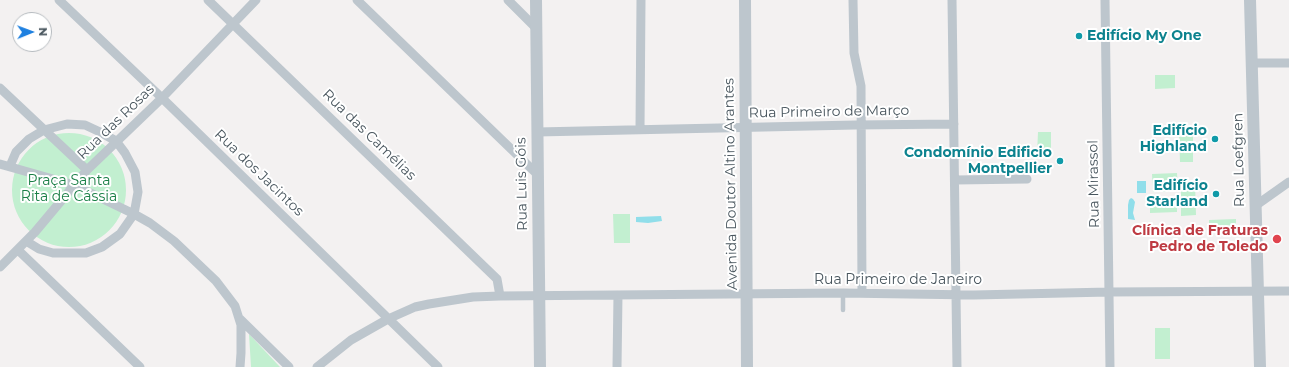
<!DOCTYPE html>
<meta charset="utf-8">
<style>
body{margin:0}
#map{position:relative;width:1289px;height:367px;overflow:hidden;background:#f3f1f1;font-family:Montserrat,sans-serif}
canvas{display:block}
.north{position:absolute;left:12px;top:12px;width:40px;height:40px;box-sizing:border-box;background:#fff;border:1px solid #b6bbbf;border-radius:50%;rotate:89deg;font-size:11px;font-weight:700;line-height:16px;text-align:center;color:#49565e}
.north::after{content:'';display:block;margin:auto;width:14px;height:18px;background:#1e80e0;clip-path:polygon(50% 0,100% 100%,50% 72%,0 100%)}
</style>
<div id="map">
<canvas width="1289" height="367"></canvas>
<div class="north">N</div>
</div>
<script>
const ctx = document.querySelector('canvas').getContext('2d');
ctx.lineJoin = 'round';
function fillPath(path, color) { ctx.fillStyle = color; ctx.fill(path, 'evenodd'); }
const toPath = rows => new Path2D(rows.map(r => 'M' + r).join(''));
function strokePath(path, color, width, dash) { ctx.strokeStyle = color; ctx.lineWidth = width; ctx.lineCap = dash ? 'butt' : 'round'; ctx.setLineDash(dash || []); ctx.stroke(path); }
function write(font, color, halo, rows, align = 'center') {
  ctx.font = font + ' Montserrat,sans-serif'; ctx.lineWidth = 4; ctx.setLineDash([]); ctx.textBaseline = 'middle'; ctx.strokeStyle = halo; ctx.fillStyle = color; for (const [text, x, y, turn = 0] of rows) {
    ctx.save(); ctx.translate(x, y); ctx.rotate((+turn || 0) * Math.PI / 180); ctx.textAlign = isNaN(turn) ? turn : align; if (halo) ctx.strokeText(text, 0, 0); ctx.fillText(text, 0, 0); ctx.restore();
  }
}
fillPath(toPath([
 [1175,75,1175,88,1155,89,1155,75],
 [1038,132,1051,132,1051,155,1037,155],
 '12 190a57 57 0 1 1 114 0a57 57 0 1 1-114 0Z',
 [1179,135,1193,135,1193,162,1180,162],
 [1177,173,1178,191,1153,192,1152,174],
 [1195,182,1196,215,1181,216,1181,183],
 [1150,198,1177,198,1177,212,1150,213],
 [613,214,630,214,630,243,614,243],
 [1236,219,1236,232,1209,233,1209,220],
 [1155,328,1170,328,1170,359,1155,359],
 [249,334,280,367,251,367]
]), '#c2efd0');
fillPath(toPath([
 [1137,181,1146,181,1146,193,1137,193],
 [1131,198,1133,199,1135,202,1133,213,1135,220,1128,219,1128,205,1129,200],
 [661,216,662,221,648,223,636,222,636,217]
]), '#90deea');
strokePath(toPath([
 [843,293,843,310]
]), '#bdc6cd', 4.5);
strokePath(toPath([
 [59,0,162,98,438,367],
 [208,0,497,279,500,296],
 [357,0,537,174],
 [508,0,536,28],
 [853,0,854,53,861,86,862,293],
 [952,0,957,367],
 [1105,0,1110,367],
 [1252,63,1289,63],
 [0,88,87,170],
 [640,129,641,0],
 [537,132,855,125,954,124],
 [0,164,74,185,134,214,150,223,174,241,216,281,235,306,241,325,241,353,240,367],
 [10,166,16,152,29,139,44,130,67,124,85,125,100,132,116,141,125,153,135,172,138,192,134,214,120,234,102,247,86,253,53,253,39,249,26,241],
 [955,180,1027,179],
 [1255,206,1289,182],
 [18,250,140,367],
 [0,267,35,232,87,170,162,98,256,0],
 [240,319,289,367],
 [317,367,351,340,388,319,415,307,429,304,473,297,500,296,843,293,974,295,1109,292,1289,291],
 [617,367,618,295]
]), '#bdc6cd', 9);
strokePath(toPath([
 [536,0,540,367],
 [745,0,747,367],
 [1250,0,1260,367]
]), '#bdc6cd', 12);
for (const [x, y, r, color] of [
 [1079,36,4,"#0f9aa8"],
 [1215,139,4,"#0f9aa8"],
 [1060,161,4,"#0f9aa8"],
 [1216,194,4,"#0f9aa8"],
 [1277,239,5,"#e0444e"]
]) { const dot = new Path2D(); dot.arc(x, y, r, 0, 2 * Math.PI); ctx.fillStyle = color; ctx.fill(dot); strokePath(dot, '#fff', 1.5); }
write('bold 14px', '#0d838f', '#fff', [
 ["Edifício My One",1087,36,"left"],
 ["Edifício",1207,131],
 ["Highland",1207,147],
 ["Condomínio Edificio",1052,153],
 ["Montpellier",1052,169],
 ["Edifício",1208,186],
 ["Starland",1208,202]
], 'right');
write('14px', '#49565e', '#fff', [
 ["Rua Primeiro de Março",829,112,-1],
 ["Rua das Rosas",116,122,-44],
 ["Rua das Camélias",369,135,44],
 ["Rua Loefgren",1239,160,-91],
 ["Rua dos Jacintos",259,173,44],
 ["Rua Luis Góis",522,184,-91],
 ["Avenida Doutor Altino Arantes",731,184,-91],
 ["Rua Mirassol",1094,184,-91],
 ["Rua Primeiro de Janeiro",898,280]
]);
write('14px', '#1a7f46', '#fff', [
 ["Praça Santa",69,181],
 ["Rita de Cássia",69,197]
]);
write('bold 14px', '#be3a42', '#fff', [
 ["Clínica de Fraturas",1268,231],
 ["Pedro de Toledo",1268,247]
], 'right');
</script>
